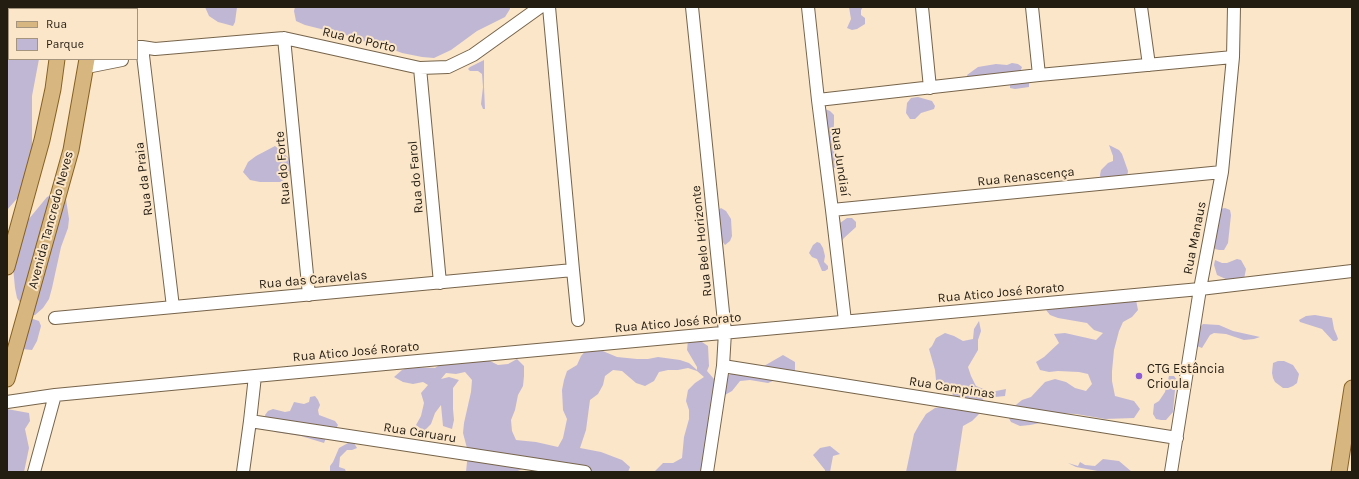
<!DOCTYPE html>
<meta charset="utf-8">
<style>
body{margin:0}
#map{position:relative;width:1359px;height:479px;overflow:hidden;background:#fbe6c9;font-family:Karla,sans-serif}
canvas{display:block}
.frame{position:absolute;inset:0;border:8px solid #231c11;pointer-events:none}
.legend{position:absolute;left:8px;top:8px;width:130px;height:52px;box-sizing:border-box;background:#fbe6c9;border:1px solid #a5957f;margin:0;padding:5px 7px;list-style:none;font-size:12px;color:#231c11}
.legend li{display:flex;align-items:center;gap:8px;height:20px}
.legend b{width:20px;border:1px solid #a5957f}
</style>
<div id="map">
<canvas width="1359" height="479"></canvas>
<div class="frame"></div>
<ul class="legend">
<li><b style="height:5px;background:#d7b67f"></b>Rua</li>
<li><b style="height:11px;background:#c0b7d4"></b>Parque</li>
</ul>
</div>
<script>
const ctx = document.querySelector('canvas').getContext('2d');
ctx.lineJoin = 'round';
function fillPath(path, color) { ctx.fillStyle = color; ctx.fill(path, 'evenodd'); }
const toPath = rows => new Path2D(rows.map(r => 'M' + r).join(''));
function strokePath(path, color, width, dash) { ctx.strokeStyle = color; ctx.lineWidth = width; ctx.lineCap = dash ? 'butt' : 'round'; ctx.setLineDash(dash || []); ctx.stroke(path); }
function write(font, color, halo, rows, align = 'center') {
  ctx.font = font + ' Karla,sans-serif'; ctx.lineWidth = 4; ctx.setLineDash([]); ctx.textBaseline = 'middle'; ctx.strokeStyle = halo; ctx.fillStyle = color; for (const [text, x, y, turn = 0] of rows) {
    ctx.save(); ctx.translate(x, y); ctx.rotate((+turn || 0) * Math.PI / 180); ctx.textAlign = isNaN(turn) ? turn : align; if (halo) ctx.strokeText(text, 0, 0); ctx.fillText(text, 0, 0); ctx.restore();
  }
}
fillPath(toPath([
 [205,7,237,7,235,22,233,26,218,22,209,16],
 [295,7,510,7,510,9,505,17,477,31,451,50,434,58,422,57,402,53,381,45,358,40,349,36,305,25,296,21,294,11],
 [849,7,863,7,861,10,861,15,865,18,865,24,857,29,852,30,847,28,851,19],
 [9,23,9,59,39,59,32,96,32,157,21,194,7,210,7,44],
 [484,60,484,87,485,109,483,109,481,104,483,87,482,74,478,71,470,71,468,69,470,67],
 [1012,63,1018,64,1022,67,1020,72,1025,79,1029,82,1029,87,1015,89,1010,88,1010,83,968,80,967,75,978,67,996,64,1007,65],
 [918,97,932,101,935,106,934,109,921,113,915,119,910,119,906,113,907,103,911,98],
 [825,109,830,111,834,115,834,124,833,134,835,144,835,154,837,159,842,162,842,167,837,168,832,167,821,112],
 [1109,145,1119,150,1122,154,1128,171,1127,177,1101,180,1100,175,1101,170,1108,163,1113,161,1113,156],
 [275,146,289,158,292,168,289,177,280,182,260,182,250,180,243,172,248,162,256,156],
 [60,191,66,199,69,219,68,228,61,247,52,288,49,299,43,308,35,315,26,316,23,307,17,298,15,288,13,267,23,229,28,220,47,197],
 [721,208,726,211,731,219,732,236,730,241,725,245,722,241,717,211],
 [1225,208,1230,210,1231,215,1228,243,1224,250,1219,250,1215,249,1213,243,1220,209],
 [847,218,852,218,856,222,856,227,844,238,841,242,838,227,840,223],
 [817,242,820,243,823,248,825,256,824,262,828,266,828,269,825,271,822,271,817,259,812,257,809,253,813,245],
 [1237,259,1241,260,1246,269,1244,279,1230,281,1217,275,1214,265,1215,260,1222,263,1227,263],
 [1136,300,1138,310,1132,317,1123,322,1119,331,1114,350,1112,371,1112,381,1115,396,1134,401,1140,409,1134,418,1105,419,1076,414,1056,413,1047,415,1040,423,1030,425,1020,426,1011,422,1006,413,1022,400,1031,397,1045,382,1055,379,1066,382,1075,388,1086,391,1092,384,1088,374,1079,372,1058,371,1049,372,1040,370,1036,362,1044,357,1059,343,1054,334,1065,333,1096,340,1103,333,1094,330,1087,323,1058,318,1050,315,1043,306],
 [1315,315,1332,318,1334,329,1337,336,1338,339,1336,341,1333,341,1322,329,1300,322,1299,320,1306,316],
 [27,317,39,321,41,326,37,341,32,350,22,349],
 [979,321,981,331,978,340,978,350,968,367,971,376,976,386,986,390,996,391,1006,389,1005,396,995,397,987,394,981,402,979,414,972,421,963,426,956,472,906,472,914,434,919,425,926,414,935,408,945,406,953,398,952,389,942,386,936,380,935,370,929,349,932,346,936,338,945,333,954,336,963,341,973,339,974,329],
 [1203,324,1219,325,1233,331,1260,337,1254,339,1244,340,1226,334,1214,333,1210,335,1202,348,1197,346,1194,342,1200,327],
 [688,340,699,340,708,346,709,366,707,371,714,379,725,377,744,367,764,366,783,355,795,362,795,372,768,383,750,380,740,381,732,391,723,396,704,472,654,472,663,463,673,463,682,458,684,437,689,419,689,410,686,401,688,390,695,383,704,377,697,371,688,368,678,370,668,370,659,372,654,381,645,386,636,383,622,371,613,370,605,376,603,385,598,394,590,400,586,430,580,448,601,452,622,460,630,467,628,472,567,472,525,468,515,472,466,472,468,452,463,433,464,423,471,392,472,380,465,372,456,374,446,373,441,379,449,377,459,380,453,388,453,409,454,420,452,429,443,426,441,405,435,413,431,424,424,431,416,425,421,416,424,403,421,393,428,385,423,382,413,384,403,382,394,377,402,370,411,367,435,368,444,362,488,360,498,365,508,364,517,359,524,366,524,376,523,386,518,395,515,410,511,420,512,431,516,440,536,442,558,447,563,438,567,419,563,410,562,390,564,380,567,371,577,365,581,356,588,348,598,349,617,357,637,359,648,359,658,357,680,360,689,363,697,370,697,367,687,350],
 [1278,361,1284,361,1293,365,1299,374,1297,383,1293,386,1288,388,1283,388,1275,382,1273,378,1272,373,1273,363],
 [1169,376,1174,376,1177,380,1178,386,1175,390,1173,412,1166,420,1161,420,1156,419,1153,414,1154,404,1159,401,1165,392],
 [315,396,318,400,320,405,318,410,319,415,335,421,338,425,335,430,326,438,324,443,301,436,275,432,271,429,266,420,265,415,268,411,273,409,285,412,290,411,294,402,304,404,309,402,310,397],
 [7,409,29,413,30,421,25,429,29,448,24,472,7,472],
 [348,443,354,443,357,448,352,450,347,450,340,457,339,467,345,469,346,472,330,472,330,466,333,462,339,448],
 [830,446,840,454,833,456,830,472,825,472,825,470,813,455,820,448],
 [1103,459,1119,461,1132,472,1103,472,1076,467,1068,463,1078,466,1080,462,1085,465,1095,466]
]), '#c0b7d4');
const minor = toPath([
 [549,7,573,270,578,320],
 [692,7,725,332,723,366,707,472],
 [808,7,818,100,832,210,845,321],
 [922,7,930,88],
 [1032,7,1039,75],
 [1141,7,1149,65],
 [284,38,309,295],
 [137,47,142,47,155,49,284,38,420,68,448,67,473,55,540,7],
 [142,47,173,307],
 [87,67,122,60],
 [420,68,440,283],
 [818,100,1039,75,1233,57],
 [832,210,1222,172],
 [55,318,573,270],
 [723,366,1177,438],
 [7,402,55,395,255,376,1200,289,1352,271],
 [250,421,585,472],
 [34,472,55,395],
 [243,472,250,421,255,376],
 [1171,472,1200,289,1222,172,1233,57,1234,7]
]);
const major = toPath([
 [62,9,63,7],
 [92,9,93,7],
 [7,267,42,140,53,89,57,59],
 [7,379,71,150,87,59],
 [1339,472,1352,388]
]);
strokePath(minor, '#76644b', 14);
strokePath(major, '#866121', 17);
strokePath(minor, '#fff', 12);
strokePath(major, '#d7b67f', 15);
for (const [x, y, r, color] of [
 [1139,376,4,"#8e5dd6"]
]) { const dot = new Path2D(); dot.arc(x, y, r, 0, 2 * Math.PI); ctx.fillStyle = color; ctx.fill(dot); strokePath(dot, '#fbe6c9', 1.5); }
write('13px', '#231c11', '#fbe6c9', [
 ["Rua do Porto",359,40,13],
 ["Rua Jundiaí",840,162,82],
 ["Rua do Forte",283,168,-95],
 ["Rua do Farol",416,177,-95],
 ["Rua Renascença",1026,177,-6],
 ["Rua da Praia",144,179,-97],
 ["Avenida Tancredo Neves",51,220,-75],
 ["Rua Manaus",1195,238,-79],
 ["Rua Belo Horizonte",702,241,-96],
 ["Rua das Caravelas",313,280,-5],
 ["Rua Atico José Rorato",1001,293,-5],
 ["Rua Atico José Rorato",678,323,-5],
 ["Rua Atico José Rorato",356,352,-5],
 ["Rua Campinas",952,388,9],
 ["Rua Caruaru",420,433,9]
]);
write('13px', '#231c11', '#fbe6c9', [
 ["CTG Estância",1147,369],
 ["Crioula",1147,384]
], 'left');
</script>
